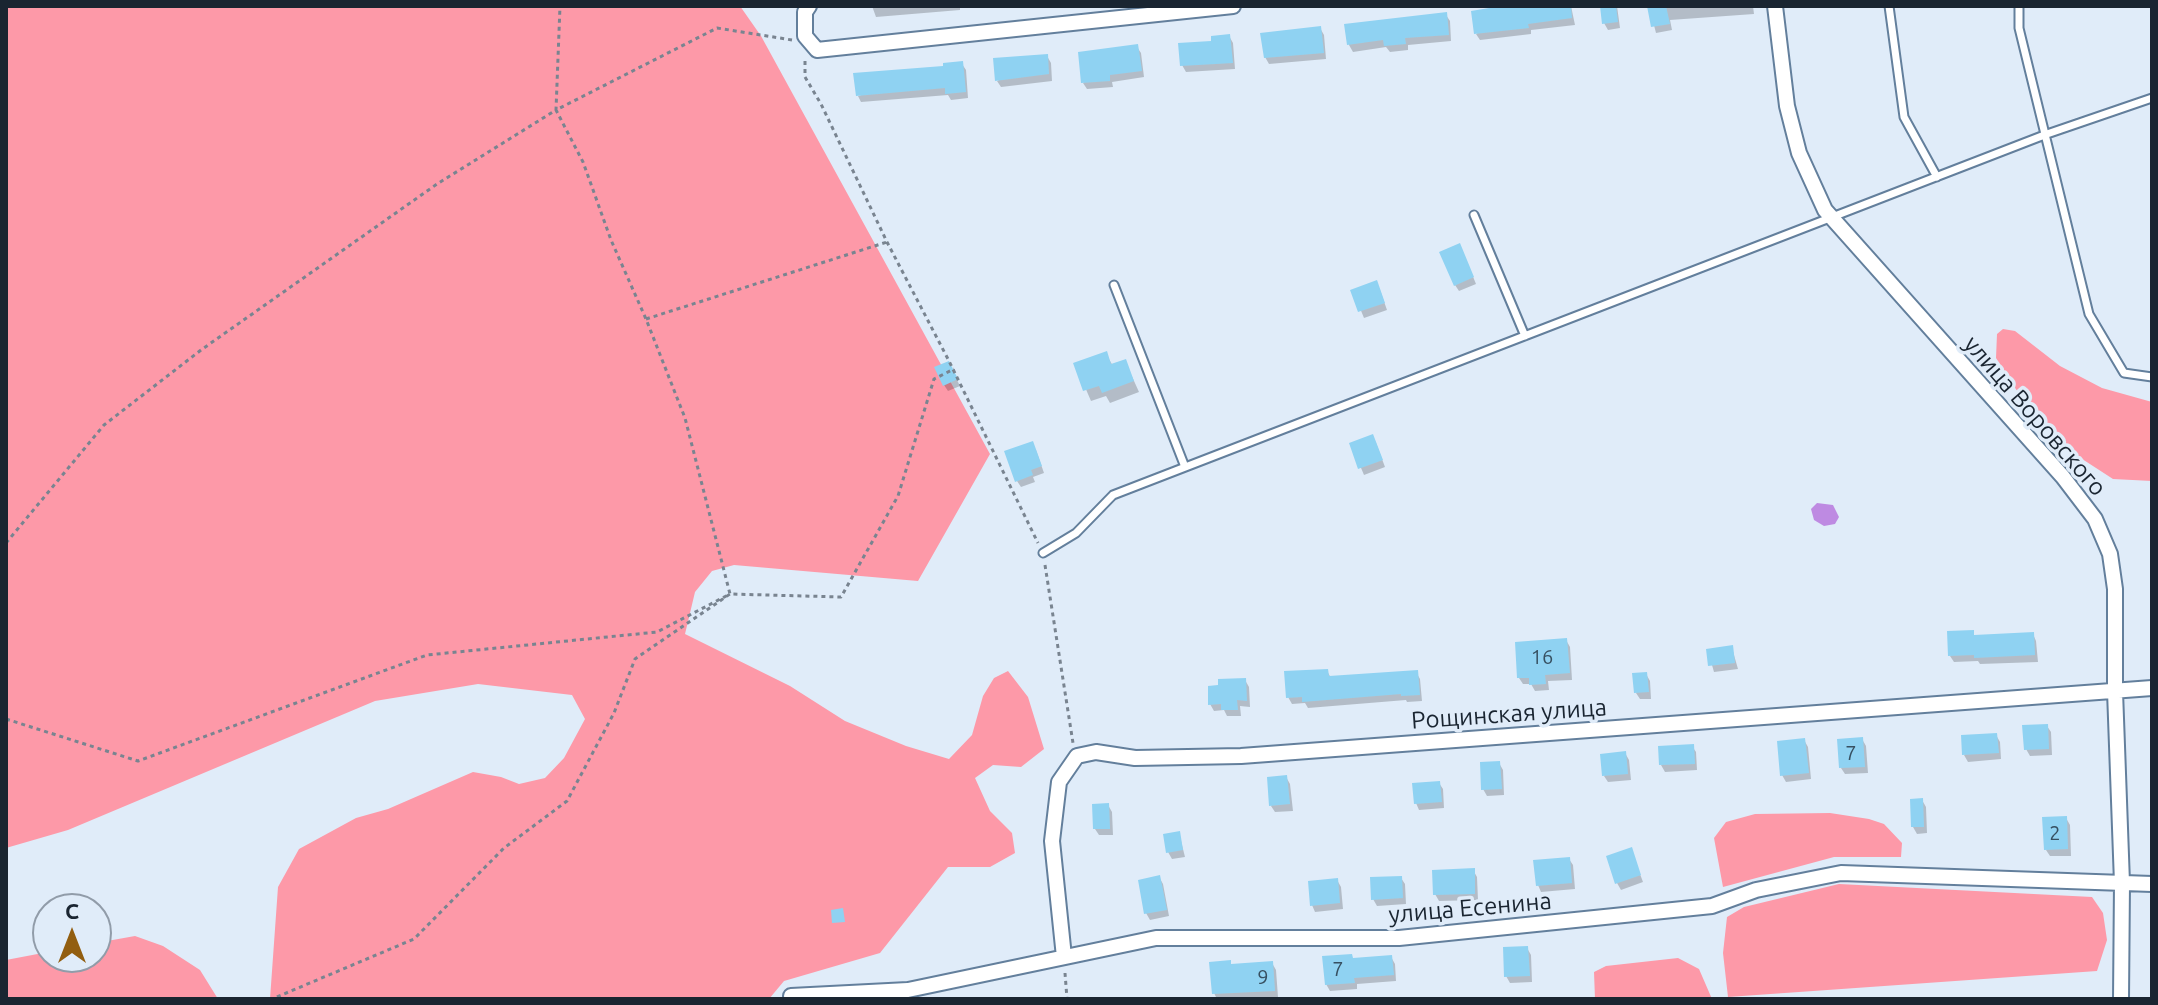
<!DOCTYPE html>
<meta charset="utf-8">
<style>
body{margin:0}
#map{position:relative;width:2158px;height:1005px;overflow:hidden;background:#e0ecf9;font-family:Ubuntu,sans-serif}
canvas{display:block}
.frame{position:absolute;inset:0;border:8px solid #1a2531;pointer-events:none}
.north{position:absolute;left:32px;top:893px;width:80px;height:80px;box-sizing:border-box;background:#e0ecf9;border:2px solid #919ca9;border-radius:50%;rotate:0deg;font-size:22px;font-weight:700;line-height:32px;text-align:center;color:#1a2531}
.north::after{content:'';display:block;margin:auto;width:28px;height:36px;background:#925e10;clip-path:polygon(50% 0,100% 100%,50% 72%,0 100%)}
</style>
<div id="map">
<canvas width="2158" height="1005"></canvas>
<div class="frame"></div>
<div class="north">С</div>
</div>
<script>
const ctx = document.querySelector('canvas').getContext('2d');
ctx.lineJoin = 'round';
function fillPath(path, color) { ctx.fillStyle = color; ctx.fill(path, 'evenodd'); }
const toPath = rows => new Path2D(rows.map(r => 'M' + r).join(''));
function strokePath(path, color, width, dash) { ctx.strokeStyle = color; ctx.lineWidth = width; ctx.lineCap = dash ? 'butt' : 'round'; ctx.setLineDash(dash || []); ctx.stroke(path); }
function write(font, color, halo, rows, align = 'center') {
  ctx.font = font + ' Ubuntu,sans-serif'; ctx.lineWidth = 7; ctx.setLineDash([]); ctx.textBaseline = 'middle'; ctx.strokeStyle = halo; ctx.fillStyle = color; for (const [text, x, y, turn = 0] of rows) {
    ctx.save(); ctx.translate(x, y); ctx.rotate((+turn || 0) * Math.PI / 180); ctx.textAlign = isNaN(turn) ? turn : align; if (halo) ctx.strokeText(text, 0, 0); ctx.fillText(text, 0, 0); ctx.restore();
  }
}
fillPath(toPath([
 [6,6,740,6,761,36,990,454,918,581,734,565,712,571,695,592,685,634,790,686,845,721,906,746,949,759,972,735,983,696,994,678,1008,671,1028,697,1044,749,1021,767,993,765,975,778,990,811,1012,833,1015,853,990,867,948,867,880,953,784,981,769,999,270,999,278,887,299,849,356,818,388,809,473,772,501,777,519,784,545,778,564,758,585,719,572,695,478,684,375,701,68,830,6,848],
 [2003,329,2015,331,2060,366,2102,388,2152,402,2152,481,2113,479,2076,455,2019,394,1996,358,1997,334],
 [1830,813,1869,819,1884,824,1902,843,1901,857,1834,857,1723,887,1714,838,1726,822,1755,814],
 [1839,884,2092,897,2103,913,2107,940,2097,971,1728,997,1723,953,1727,917,1744,907],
 [135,936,163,946,200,970,218,999,6,999,6,960,48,952,48,957,96,957,96,943],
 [1678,958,1699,969,1712,999,1595,999,1594,972,1606,966]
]), '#fd99a8');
fillPath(toPath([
 [1817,503,1833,505,1839,517,1835,524,1824,526,1814,520,1811,509]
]), '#be8ae2');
fillPath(toPath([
 [872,6,960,6,960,10,876,17],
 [1523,6,1571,6,1575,25,1531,30,1531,34,1480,40,1476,34],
 [1602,6,1617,6,1620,28,1608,30,1604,23],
 [1649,6,1753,6,1754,14,1670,20,1672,30,1656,33],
 [1446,15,1450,21,1451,41,1408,45,1408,50,1390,52,1386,47,1353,52,1349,45,1347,26],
 [1320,28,1324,35,1326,59,1269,64,1265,57],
 [1229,36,1233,43,1235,69,1186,72,1182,65],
 [1137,47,1141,53,1144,77,1112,82,1113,87,1087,89,1083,83],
 [1047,56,1051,63,1052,81,1001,87,997,81],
 [962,64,966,70,968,98,951,100,948,95,861,102,858,96],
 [1463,252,1476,284,1459,291,1455,285],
 [1380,290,1387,310,1364,318,1353,291],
 [1106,354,1113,366,1125,361,1139,392,1110,403,1106,396,1091,401,1075,364],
 [952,370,960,386,948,391,944,385],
 [1376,443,1385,467,1364,475,1351,444],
 [1036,450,1044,473,1033,477,1035,482,1021,487,1017,481],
 [1972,632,1975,637,2033,634,2036,641,2038,662,1980,664,1978,661,1954,662,1950,656],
 [1566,640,1570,647,1572,680,1548,681,1549,690,1535,691,1531,684,1523,684,1519,678],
 [1732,648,1738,669,1714,672,1708,651],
 [1327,671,1331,678,1416,672,1420,679,1422,701,1407,702,1406,700,1308,708,1305,703,1292,704,1288,697],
 [1646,674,1650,681,1651,699,1640,699,1636,693],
 [1245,680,1249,687,1250,707,1240,706,1241,716,1227,716,1224,710,1214,711,1210,704],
 [2047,726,2051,732,2052,755,2030,756,2026,749],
 [1996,735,2000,742,2001,759,1968,762,1964,755],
 [1862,739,1866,746,1868,773,1845,774,1841,768],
 [1804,740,1808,747,1811,779,1786,782,1782,775],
 [1692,746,1696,752,1697,770,1665,772,1661,765],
 [1625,753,1629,760,1631,780,1608,782,1604,776],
 [1499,763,1503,770,1504,795,1487,796,1483,789],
 [1286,777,1290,784,1293,811,1275,812,1271,806],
 [1439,783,1443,789,1444,808,1419,810,1416,803],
 [1922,800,1926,807,1927,833,1917,834,1913,827],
 [1108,805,1112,812,1113,835,1099,835,1095,829],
 [2066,818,2070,825,2071,856,2050,856,2046,850],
 [1179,833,1185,857,1172,859,1168,852],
 [1631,850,1643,882,1621,890,1617,883],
 [1569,859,1573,865,1575,889,1541,892,1538,885],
 [1473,870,1477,877,1478,900,1439,901,1435,894],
 [1159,877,1163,884,1169,916,1150,920,1146,913],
 [1401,878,1405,884,1406,904,1377,906,1373,899],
 [1337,880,1341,887,1343,909,1315,912,1312,905],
 [1527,948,1531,955,1532,982,1510,983,1506,976],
 [1391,957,1395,964,1396,981,1357,984,1357,989,1330,991,1326,984,1353,960],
 [1272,963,1276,970,1278,997,1217,999,1214,993,1232,966]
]), '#0003');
fillPath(toPath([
 [1501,6,1571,6,1572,18,1528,24,1529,28,1474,34,1471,11],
 [1600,6,1616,6,1618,22,1602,24],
 [1647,6,1666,6,1670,24,1651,27],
 [1447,12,1449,35,1405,38,1406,44,1384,46,1383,40,1347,45,1344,24],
 [1321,26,1324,53,1264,58,1260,33],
 [1230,34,1233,63,1180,66,1178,43,1211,41,1211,36],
 [1138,44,1142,71,1110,75,1110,81,1081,83,1078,52],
 [1048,54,1049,74,995,81,993,58],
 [963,61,966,92,945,94,945,88,856,96,853,73,943,66,943,63],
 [1460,243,1474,277,1454,286,1439,252],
 [1377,280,1385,303,1358,312,1350,290],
 [1107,351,1111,364,1126,359,1134,381,1102,393,1099,386,1083,391,1073,363],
 [949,361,958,379,943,386,934,367],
 [1373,434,1383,460,1358,469,1349,443],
 [1033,441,1042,466,1031,470,1033,475,1015,482,1004,451],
 [1974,630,1974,635,2034,632,2035,655,1974,658,1974,655,1948,656,1947,631],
 [1567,638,1570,673,1545,675,1546,684,1529,685,1529,678,1517,678,1515,642],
 [1733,645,1735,663,1708,666,1706,649],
 [1328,669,1329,676,1418,670,1420,695,1401,696,1401,694,1302,702,1302,697,1286,698,1284,671],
 [1647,672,1649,692,1634,693,1632,673],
 [1246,678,1247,701,1237,700,1238,710,1221,710,1221,704,1208,705,1208,686,1218,685,1218,679],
 [2048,724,2049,749,2024,750,2022,725],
 [1997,733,1999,753,1962,755,1961,735],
 [1863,737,1865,767,1839,768,1837,739],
 [1805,738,1809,773,1780,776,1777,741],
 [1694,744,1695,764,1659,765,1658,746],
 [1626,751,1628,774,1602,776,1600,754],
 [1500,761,1502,789,1481,790,1480,762],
 [1287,775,1290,804,1269,806,1267,777],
 [1440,781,1442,802,1414,804,1412,783],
 [1923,798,1924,827,1911,827,1910,799],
 [1109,803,1110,829,1093,829,1092,804],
 [2067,816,2068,849,2044,850,2042,817],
 [1180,831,1183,850,1166,853,1163,834],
 [1632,847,1641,875,1615,884,1606,856],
 [1570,857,1572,883,1536,886,1533,860],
 [1475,868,1475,894,1433,895,1432,870],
 [1160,875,1167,910,1144,914,1138,880],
 [1402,876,1403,898,1371,900,1370,877],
 [1338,878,1340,903,1310,906,1308,881],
 [843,908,845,922,832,923,831,910],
 [1528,946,1530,976,1504,977,1503,947],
 [1352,954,1353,958,1392,955,1394,975,1354,978,1355,983,1325,985,1322,956],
 [1231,960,1231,964,1273,961,1275,991,1212,994,1209,962]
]), '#8fd2f2');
const service = toPath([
 [1889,6,1904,117,1937,177],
 [2019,6,2019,28,2089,314,2124,373,2152,377],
 [1474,215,1525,336],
 [1114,285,1185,467],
 [1043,553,1076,533,1113,495,2047,134,2152,98]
]);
const minor = toPath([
 [809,6,805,12,805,36,817,50,1233,6],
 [1775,6,1787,106,1799,153,1825,210,2063,477,2095,519,2110,554,2115,589,2115,691,2122,883,2121,999],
 [1064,957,1052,841,1059,782,1077,756,1096,752,1135,758,1241,756,2152,688],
 [791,996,908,990,1156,938,1399,938,1712,906,1756,890,1841,873,2152,884]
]);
strokePath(service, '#637f9c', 11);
strokePath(minor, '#637f9c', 18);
strokePath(toPath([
 [792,40,717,28,556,110,583,162,611,240,646,319,685,418,730,594,841,597,898,496,934,379,954,369],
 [805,61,805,77,821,104,887,242,949,361,1038,543],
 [646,319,887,242],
 [6,543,104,425,201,350,437,184,556,110,560,6],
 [1045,565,1073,743],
 [6,719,138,761,427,655,657,632,730,594,635,659,614,713,567,801,504,848,414,939,272,999],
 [1065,973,1067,999]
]), '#798490', 3, [4, 4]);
strokePath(service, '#fff', 7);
strokePath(minor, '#fff', 14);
write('20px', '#375061', null, [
 ["16",1542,657],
 ["7",1851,753],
 ["2",2055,833],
 ["7",1338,969],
 ["9",1263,977]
]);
write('24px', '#1a2531', '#e0ecf9', [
 ["улица Воровского",2035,416,49],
 ["Рощинская улица",1509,714,-4],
 ["улица Есенина",1470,908,-5]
]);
</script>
